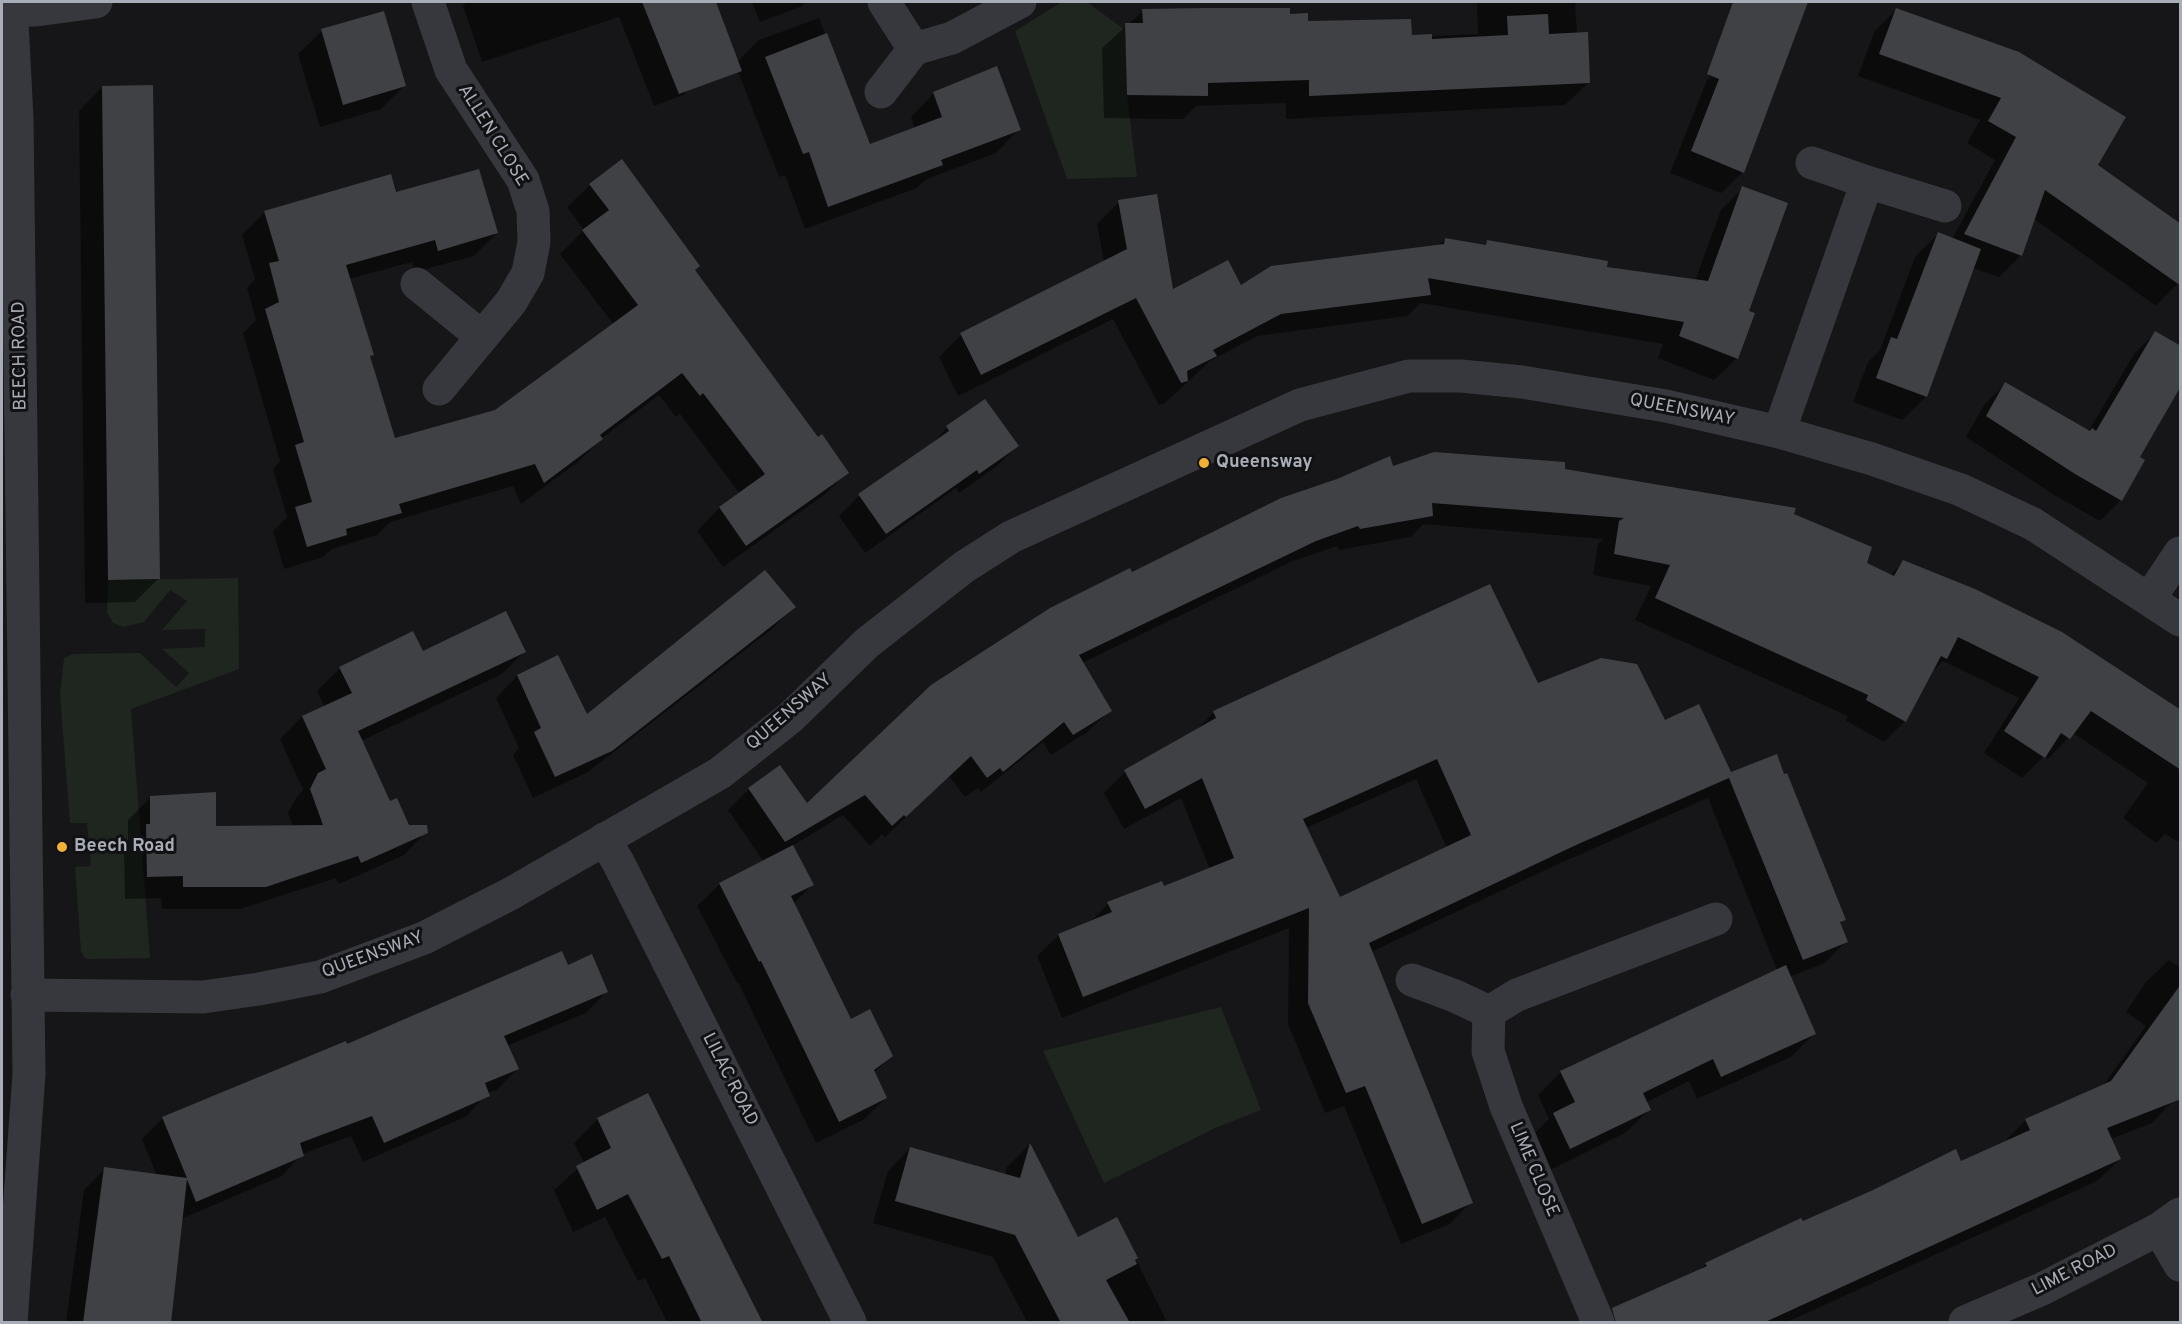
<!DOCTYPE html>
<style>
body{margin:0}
#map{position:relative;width:2182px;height:1324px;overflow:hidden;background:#161618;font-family:Overpass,sans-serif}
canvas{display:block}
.frame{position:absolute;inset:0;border:3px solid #a8adb8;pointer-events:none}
</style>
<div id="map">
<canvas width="2182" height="1324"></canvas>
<div class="frame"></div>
</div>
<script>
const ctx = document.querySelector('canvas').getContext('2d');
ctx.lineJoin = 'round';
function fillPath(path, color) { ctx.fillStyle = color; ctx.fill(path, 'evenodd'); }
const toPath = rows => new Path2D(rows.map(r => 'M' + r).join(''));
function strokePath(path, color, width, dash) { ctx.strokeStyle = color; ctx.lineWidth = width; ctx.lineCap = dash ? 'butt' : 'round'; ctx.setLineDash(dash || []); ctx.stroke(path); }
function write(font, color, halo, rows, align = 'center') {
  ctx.font = font + ' Overpass,sans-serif'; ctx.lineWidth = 6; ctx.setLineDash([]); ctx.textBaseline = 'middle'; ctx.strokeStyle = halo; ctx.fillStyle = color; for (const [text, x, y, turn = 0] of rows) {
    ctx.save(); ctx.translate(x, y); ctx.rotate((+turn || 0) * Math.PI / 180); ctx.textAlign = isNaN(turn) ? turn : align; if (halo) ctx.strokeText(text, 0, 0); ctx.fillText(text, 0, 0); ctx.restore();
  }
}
fillPath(toPath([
 [1062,2,1087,2,1125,30,1127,95,1137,177,1067,179,1015,31],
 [238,578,239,669,131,709,150,958,86,959,81,952,75,867,91,866,87,823,70,823,60,694,64,658,73,654,140,653,176,687,189,673,162,649,205,647,205,629,162,630,187,601,170,590,144,622,124,627,113,623,107,612,108,580],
 [1221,1007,1261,1110,1215,1128,1104,1183,1043,1051]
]), '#1e261f');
fillPath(toPath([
 [467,2,680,2,705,74,683,95,654,106,619,17,482,62,463,6],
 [752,2,806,2,800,7,760,22],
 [1477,2,1575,2,1577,34,1589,82,1565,105,1286,119,1286,103,1196,106,1183,119,1104,118,1102,48,1143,11,1288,15,1306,22,1410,37,1478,34],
 [1744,2,1807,2,1743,172,1721,193,1670,173,1707,80,1715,72],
 [1896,10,2096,165,2180,281,2156,306,2034,219,2021,255,1999,277,1973,268,1926,397,1902,420,1853,402,1868,362,1880,350,1915,257,1938,234,1952,239,1995,160,1967,143,1980,120,1858,76,1874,32],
 [819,18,869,146,915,129,911,117,934,93,1019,129,996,153,927,179,917,188,805,229,785,175,779,177,735,64,759,40],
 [322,31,404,86,381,109,320,127,298,54],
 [102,87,158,579,135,602,85,603,79,111],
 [590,185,694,270,818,439,847,473,824,495,723,567,697,531,719,508,740,494,680,414,676,417,659,395,601,439,578,462,521,504,513,486,390,522,377,535,332,549,323,557,284,569,273,531,287,517,273,469,280,461,243,333,256,320,247,288,255,279,242,235,265,212,395,194,497,233,474,256,415,272,412,262,349,279,394,440,496,411,614,325,560,254,584,230,567,207],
 [1743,188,1747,312,1737,358,1714,380,1658,358,1663,344,1421,303,1407,316,1257,336,1210,361,1165,403,1159,405,1113,319,958,396,939,357,961,335,1104,262,1097,224,1119,202,1172,291,1240,287,1438,246,1445,239,1484,246,1488,242,1605,268,1695,281,1721,210],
 [2155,333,2138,457,2121,500,2100,521,2054,495,1966,437,1984,405,2005,384,2088,432,2134,354],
 [985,401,1017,446,997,466,959,493,956,488,865,553,839,516,859,496,927,448,947,428],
 [1393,468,1563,470,1792,515,1865,564,1890,576,1903,562,2180,713,2180,843,2165,834,2156,843,2123,818,2148,783,2073,733,2048,759,2044,756,2022,778,1984,753,2019,698,1943,661,1930,674,1905,721,1884,742,1846,721,1848,716,1635,620,1651,586,1593,575,1598,544,1603,539,1423,524,1411,537,1339,550,1337,546,1293,561,1082,663,1110,710,1089,731,1051,755,1043,742,981,792,978,788,965,797,949,776,885,837,882,834,870,846,843,815,792,846,813,884,793,904,851,1021,891,1056,874,1073,886,1098,863,1120,816,1143,738,982,737,983,697,906,720,884,764,862,728,810,749,789,807,805,1131,574],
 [794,607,772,629,588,772,533,798,513,755,519,748,496,698,517,676,558,657,586,717],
 [524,652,502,674,361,741,389,803,408,826,426,832,404,855,339,884,336,878,240,909,162,909,161,898,125,899,124,848,128,844,128,820,151,797,215,828,293,827,288,813,296,798,303,790,280,739,302,717,325,707,317,691,340,668,422,653],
 [1537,685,1664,722,1731,774,1844,919,1839,924,1846,941,1825,963,1789,977,1814,1034,1791,1057,1697,1099,1689,1081,1645,1103,1649,1110,1625,1133,1546,1172,1530,1138,1549,1119,1538,1095,1561,1072,1777,970,1708,798,1554,866,1371,952,1471,1202,1450,1224,1401,1244,1344,1106,1325,1113,1288,1024,1289,928,1062,1018,1037,956,1059,935,1089,923,1108,904,1163,888,1210,870,1181,798,1124,829,1104,793,1125,772,1192,734,1214,712],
 [1416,779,1447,848,1339,899,1306,828],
 [2169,960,2180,968,2180,1093,2152,1123,2111,1139,2120,1159,2097,1181,1787,1322,1617,1322,1698,1271,1706,1264,1802,1223,1961,1163,2004,1142,2026,1120,2102,1087,2146,1026,2126,1012,2146,982],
 [567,967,606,992,586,1013,507,1046,517,1069,497,1090,487,1093,467,1116,363,1162,351,1136,302,1154,282,1176,181,1219,170,1322,66,1322,84,1190,105,1169,157,1176,142,1139,163,1118,346,1046],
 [598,1119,762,1322,667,1322,645,1278,638,1281,605,1217,573,1232,554,1190,584,1163,574,1143],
 [1029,1145,1077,1239,1116,1219,1167,1322,1027,1322,993,1257,873,1223,888,1171,910,1148,1005,1176,1007,1167]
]), '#0007');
fillPath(toPath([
 [642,2,716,2,742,71,679,94],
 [1733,2,1808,2,1744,173,1691,151,1719,79,1707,74],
 [1206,8,1290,8,1290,14,1308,13,1308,21,1411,19,1412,35,1432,34,1432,39,1508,35,1507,16,1548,14,1549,34,1588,32,1590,83,1309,96,1309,80,1208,83,1208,96,1127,95,1125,23,1143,23,1142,9],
 [1896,8,2019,52,2126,117,2098,165,2181,224,2181,286,2045,190,2022,256,1964,234,2016,137,1988,121,2001,98,1879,54],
 [384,11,406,86,343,105,321,29],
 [827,33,870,144,942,117,933,92,997,66,1021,130,941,160,943,165,828,207,809,152,803,154,765,57],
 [153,85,160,579,108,580,102,86],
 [622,159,700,266,695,270,818,437,822,434,849,473,746,546,719,507,765,474,703,393,700,396,682,373,600,435,603,439,544,483,535,464,399,504,402,513,346,529,347,535,307,547,295,507,312,502,295,445,304,442,265,309,279,302,269,263,279,261,264,211,391,174,396,192,479,169,498,233,438,251,435,240,346,265,374,355,370,356,395,438,495,410,638,305,582,230,609,210,589,184],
 [1742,186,1788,203,1749,311,1755,313,1738,359,1679,336,1684,322,1428,278,1431,295,1281,314,1213,350,1217,356,1187,371,1188,381,1181,383,1136,298,981,375,960,333,1127,249,1118,200,1157,194,1173,289,1228,260,1241,285,1271,266,1444,244,1445,238,1486,245,1487,240,1608,261,1607,267,1708,281],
 [1938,232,1981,249,1927,397,1876,378,1891,337,1897,339],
 [2155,331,2181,346,2181,386,2140,457,2145,460,2122,501,2075,474,1986,416,2005,382,2090,431,2092,428,2096,431],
 [985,399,1019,446,979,474,977,470,886,534,858,494,949,431,946,426],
 [1434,452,1565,462,1565,469,1796,508,1794,514,1872,547,1867,563,1894,576,1903,560,1975,589,2062,632,2181,710,2181,770,2091,711,2070,739,2061,733,2045,758,2004,731,2039,677,1958,637,1947,659,1941,656,1906,722,1866,700,1868,695,1655,598,1670,565,1614,554,1619,521,1624,518,1432,503,1433,516,1360,529,1358,526,1316,541,1079,655,1112,711,1073,735,1064,722,1003,772,1000,768,987,778,971,756,906,817,904,815,892,826,865,795,785,842,748,788,780,765,807,803,931,685,1050,608,1130,568,1132,572,1281,498,1337,479,1390,456,1393,466],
 [765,570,796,607,612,751,555,777,534,732,541,728,517,675,558,655,587,714],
 [1490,584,1538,683,1601,658,1637,664,1665,720,1699,704,1731,772,1777,754,1784,774,1787,773,1846,920,1840,922,1848,942,1803,960,1729,778,1576,845,1369,943,1473,1203,1422,1224,1365,1086,1346,1093,1308,1003,1309,908,1083,997,1058,934,1112,912,1107,902,1162,881,1164,886,1234,858,1202,778,1145,809,1124,770,1216,718,1213,711],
 [1437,759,1471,835,1340,897,1303,819],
 [506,611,526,652,358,731,390,801,397,798,409,825,427,825,428,833,361,863,358,856,266,887,183,887,183,876,147,877,146,824,150,824,150,796,216,792,216,826,323,825,310,789,318,773,326,769,302,716,352,693,339,667,413,631,423,651],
 [793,845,814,885,791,896,851,1019,870,1009,893,1056,874,1070,887,1098,839,1122,761,961,759,962,719,883],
 [562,951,568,965,592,954,608,992,504,1036,519,1069,485,1083,490,1096,384,1143,372,1116,300,1143,304,1156,196,1202,187,1179,171,1323,83,1323,104,1167,187,1178,162,1117,346,1041,347,1044],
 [1786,965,1816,1034,1721,1077,1713,1059,1643,1093,1651,1110,1570,1149,1553,1113,1575,1102,1560,1071],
 [2181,984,2181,1099,2107,1128,2121,1159,1763,1323,1616,1323,1612,1308,1707,1266,1705,1263,1801,1218,1803,1221,1873,1190,1956,1149,1961,1161,2030,1130,2025,1119,2111,1081],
 [648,1093,719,1236,763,1323,702,1323,669,1256,662,1259,628,1194,597,1210,576,1166,611,1148,597,1118],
 [1030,1143,1078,1237,1117,1217,1138,1258,1135,1260,1137,1264,1106,1280,1130,1323,1061,1323,1015,1235,895,1201,910,1147,1020,1178]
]), '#404145');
strokePath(toPath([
 [11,2,17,118,29,1074,11,1322],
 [428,2,451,70,523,180,533,211,534,242,528,273,511,302,439,389],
 [13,10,36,10,96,2],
 [914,49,952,38,1020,2],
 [881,92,914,49,884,2],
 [1867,182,1945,206],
 [417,284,481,336],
 [1779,432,1867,182,1812,163],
 [2150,598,2180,553],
 [604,839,618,862,850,1322],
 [1412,980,1455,996,1489,1012],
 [27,995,203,997,259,989,320,977,424,938,510,894,720,773,791,717,867,643,964,567,1011,537,1300,405,1409,376,1461,376,1522,382,1666,406,1779,432,1872,459,1961,490,2033,524,2180,620],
 [2159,1229,2180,1265],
 [1598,1322,1506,1106,1488,1051,1489,1012,1517,995,1716,919],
 [1965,1322,2042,1289,2159,1229,2180,1214]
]), '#37383d', 33);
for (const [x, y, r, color] of [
 [1204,463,6,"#f2b134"],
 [62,847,6,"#f2b134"]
]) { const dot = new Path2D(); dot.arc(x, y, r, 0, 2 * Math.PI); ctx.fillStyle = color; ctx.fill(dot); strokePath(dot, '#111113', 2); }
write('18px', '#a8adb8', '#111113', [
 ["ALLEN CLOSE",492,136,58],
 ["BEECH ROAD",21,356,-91],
 ["QUEENSWAY",1682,411,11],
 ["QUEENSWAY",790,713,-41],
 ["QUEENSWAY",373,956,-20],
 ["LILAC ROAD",729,1080,63],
 ["LIME CLOSE",1533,1170,67],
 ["LIME ROAD",2075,1271,-27]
]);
write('bold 18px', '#a8adb8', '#111113', [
 ["Queensway",1216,463],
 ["Beech Road",74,847]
], 'left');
</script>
